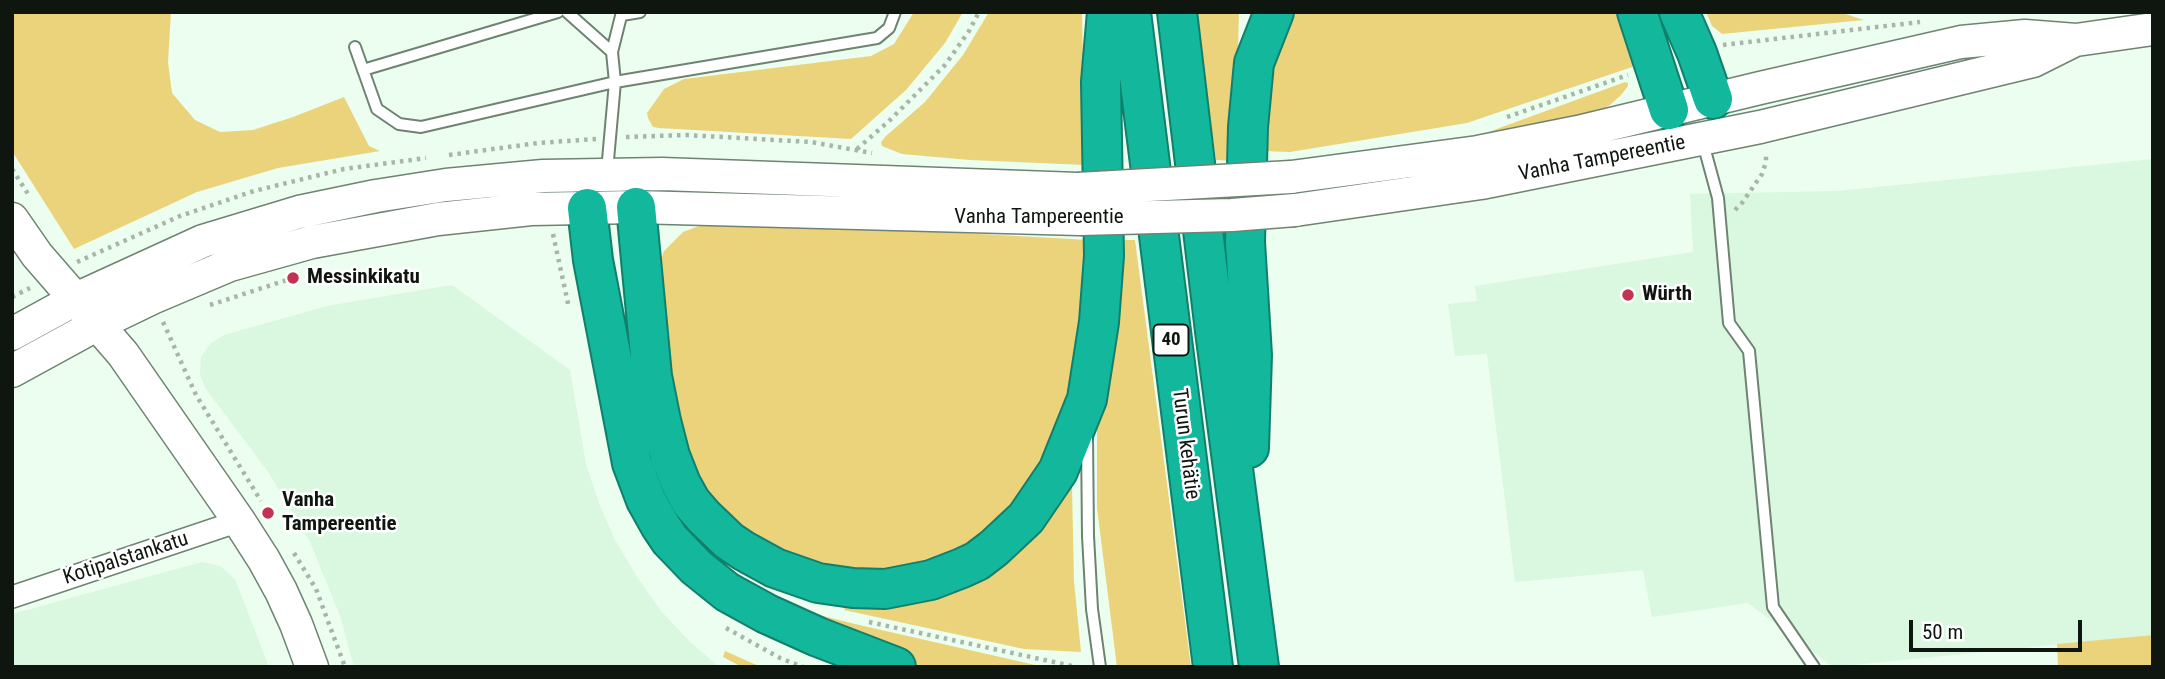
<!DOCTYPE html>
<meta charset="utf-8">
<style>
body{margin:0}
#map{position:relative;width:2165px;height:679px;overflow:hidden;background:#ecfeef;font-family:"Roboto Condensed",sans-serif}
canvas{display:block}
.frame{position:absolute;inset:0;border:14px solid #0f1610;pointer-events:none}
.scale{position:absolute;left:1909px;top:620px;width:173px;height:32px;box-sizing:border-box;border:4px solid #0f1610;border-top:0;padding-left:9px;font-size:21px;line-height:24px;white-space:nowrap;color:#0f1610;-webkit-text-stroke:5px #fff;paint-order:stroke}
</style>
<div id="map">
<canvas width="2165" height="679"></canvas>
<div class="frame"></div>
<div class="scale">50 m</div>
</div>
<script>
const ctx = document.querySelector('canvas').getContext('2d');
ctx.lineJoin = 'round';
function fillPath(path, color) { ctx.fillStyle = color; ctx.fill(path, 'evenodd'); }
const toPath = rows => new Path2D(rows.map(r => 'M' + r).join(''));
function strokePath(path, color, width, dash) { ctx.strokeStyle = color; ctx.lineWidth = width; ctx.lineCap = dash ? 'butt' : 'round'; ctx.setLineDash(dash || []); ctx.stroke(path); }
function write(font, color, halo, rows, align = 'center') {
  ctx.font = font + ' "Roboto Condensed",sans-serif'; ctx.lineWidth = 5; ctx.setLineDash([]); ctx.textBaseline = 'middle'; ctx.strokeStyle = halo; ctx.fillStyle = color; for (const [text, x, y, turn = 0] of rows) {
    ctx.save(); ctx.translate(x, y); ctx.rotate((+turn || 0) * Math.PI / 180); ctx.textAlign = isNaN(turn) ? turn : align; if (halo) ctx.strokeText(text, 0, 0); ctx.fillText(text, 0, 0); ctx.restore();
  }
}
fillPath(toPath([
 [2153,159,2153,635,1833,667,1748,603,1652,617,1643,570,1515,582,1487,354,1455,356,1448,304,1477,301,1475,286,1693,252,1690,194,1838,191],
 [452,285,570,370,586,464,599,503,615,540,637,577,661,611,690,642,719,667,354,667,340,616,310,542,269,473,206,389,200,375,201,357,210,344,224,335,327,306],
 [202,562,220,566,235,579,269,667,12,667,12,614]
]), '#daf7df');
fillPath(toPath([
 [12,12,171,12,168,62,172,93,195,120,220,132,253,130,293,117,344,97,369,146,380,151,278,168,197,192,74,249,12,151],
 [914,12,963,12,945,43,906,90,851,139,659,128,653,127,648,118,647,113,664,89,684,79,871,56,894,44],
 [989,12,1082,12,1085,165,970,160,902,154,882,146,881,142,886,136,925,102,963,55],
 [1195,12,1239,12,1235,161,1216,160],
 [1284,12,1618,12,1633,48,1635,66,1467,123,1290,152,1262,151,1263,105],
 [1706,12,1839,12,1864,20,1722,34,1712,26],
 [1625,82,1628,83,1628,86,1621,95,1610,105,1593,115,1453,145],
 [726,220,1089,240,1079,388,1015,519,919,576,796,568,715,509,679,447,658,267,664,251,683,232,707,223],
 [1117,240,1135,240,1191,667,1117,667,1097,508,1097,423],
 [1068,484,1072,487,1074,581,1081,652,1024,649,844,610,847,604,895,603],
 [803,611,855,624,1044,667,920,667,881,652],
 [2153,635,2153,667,2058,667,2057,644],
 [725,651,761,667,742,667,723,657]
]), '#ead37b');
const lane = toPath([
 [567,12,612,52,615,82,607,171],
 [622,15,640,12],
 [355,47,377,109,399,124,421,127,615,82,877,38,889,28,895,12],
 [612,52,622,12],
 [363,70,558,12],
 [1703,143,1718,198,1729,323,1749,351,1773,607,1814,667],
 [1087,436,1088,536,1092,609,1100,667]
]);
const street = toPath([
 [12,597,239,521]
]);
const secondary = toPath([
 [1291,177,1478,152,1578,132,1760,88,1961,42,2025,36,2076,40,2153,29],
 [1295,210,1481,183,1760,127,2033,61,2075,40],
 [12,219,37,255,123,354,239,521,264,560,281,591,296,624,312,667],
 [12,334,76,299,203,241,299,212,376,196,446,185,543,176,662,174,1078,189],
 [12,371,98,324,152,298,230,265,312,242,438,219,531,209,636,207,1080,219]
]);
const highway = toPath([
 [1131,12,1213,667],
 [1177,12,1215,331,1259,667],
 [1637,12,1669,110],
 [1679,12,1697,53,1713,99],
 [636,207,652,376,661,421,670,456,681,484,691,502,704,517,729,541,744,551,775,568,818,583,853,588,885,589,931,580,962,568,977,561,994,548,1026,518,1058,471,1087,399,1099,322,1104,256,1101,82,1107,12],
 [587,208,593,260,632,463,646,500,660,525,670,540,696,567,727,592,767,614,818,637,896,667],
 [1249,448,1252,355,1245,242,1248,127,1254,63,1274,12]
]);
strokePath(lane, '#6f8372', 14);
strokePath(street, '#6f8372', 24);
strokePath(secondary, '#6f8372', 35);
strokePath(highway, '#117f6b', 42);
strokePath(toPath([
 [1723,45,1920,22],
 [1507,117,1628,75],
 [626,137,686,135,811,142,872,153],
 [857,149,889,121,945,65,969,31,979,12],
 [449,155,538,143,596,139],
 [12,169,30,197],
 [1735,210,1742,203,1762,174,1766,162,1766,152],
 [553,234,569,308],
 [77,262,180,216,254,191,344,169,426,158],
 [12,297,30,288],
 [210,305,293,278],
 [163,322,196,395,261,501],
 [294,553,316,589,345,667],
 [869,622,1077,667],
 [726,628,780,658,803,667]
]), '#a8b6aa', 4.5, [3.5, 5]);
strokePath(lane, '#fff', 10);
strokePath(street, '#fff', 21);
strokePath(secondary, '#fff', 32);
strokePath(highway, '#12b79c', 38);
const secondaryBridge = toPath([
 [1078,189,1291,177],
 [1080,219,1232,215,1295,210]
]);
strokePath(secondaryBridge, '#6f8372', 35, []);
strokePath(secondaryBridge, '#fff', 32);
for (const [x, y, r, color] of [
 [293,278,7,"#c33351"],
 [1628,295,7,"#c33351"],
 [268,513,7,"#c33351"]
]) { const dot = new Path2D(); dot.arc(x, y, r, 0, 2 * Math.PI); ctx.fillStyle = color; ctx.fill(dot); strokePath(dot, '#fff', 2.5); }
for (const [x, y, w] of [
 [1171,340,35]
]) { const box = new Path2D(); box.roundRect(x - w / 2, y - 15.5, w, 31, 5); ctx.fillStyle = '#fff'; ctx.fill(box); strokePath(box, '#0f1610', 2); }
write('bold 19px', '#0f1610', null, [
 ["40",1171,340]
]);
write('21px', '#0f1610', '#fff', [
 ["Vanha Tampereentie",1602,159,-11],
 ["Vanha Tampereentie",1039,218],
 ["Turun kehätie",1185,444,83],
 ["Kotipalstankatu",126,559,-18]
]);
write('bold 21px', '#0f1610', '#fff', [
 ["Messinkikatu",307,278],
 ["Würth",1642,295],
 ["Vanha",282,501],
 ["Tampereentie",282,525]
], 'left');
</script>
